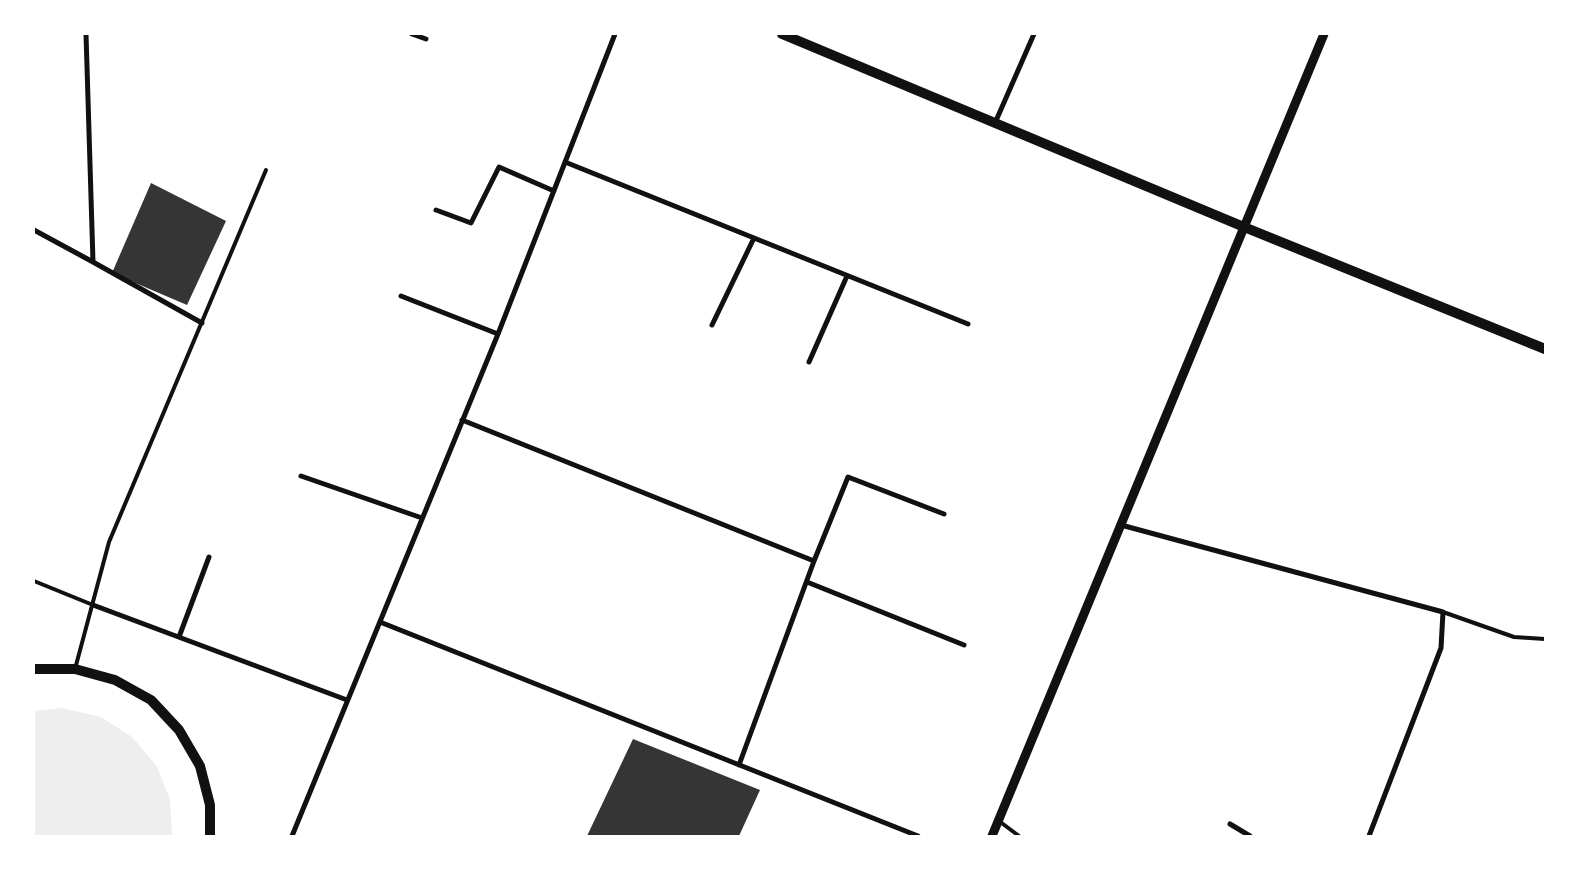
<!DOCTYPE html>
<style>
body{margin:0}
#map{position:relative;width:1579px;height:870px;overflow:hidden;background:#fff;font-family:Lato,sans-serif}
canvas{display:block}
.frame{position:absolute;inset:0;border:35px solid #fff;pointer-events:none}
</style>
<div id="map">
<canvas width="1579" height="870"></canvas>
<div class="frame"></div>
</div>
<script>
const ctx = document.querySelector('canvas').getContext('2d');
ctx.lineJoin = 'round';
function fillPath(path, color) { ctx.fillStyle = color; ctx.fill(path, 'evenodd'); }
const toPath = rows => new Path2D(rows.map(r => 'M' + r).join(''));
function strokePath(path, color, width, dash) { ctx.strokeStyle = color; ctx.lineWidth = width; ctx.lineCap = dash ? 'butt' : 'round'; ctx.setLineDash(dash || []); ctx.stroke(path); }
fillPath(toPath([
 [62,708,101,717,132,737,156,765,170,799,172,836,34,836,34,711]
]), '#eee');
fillPath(toPath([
 [151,183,226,221,187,305,112,273],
 [633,739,760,790,739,836,587,836]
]), '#353535');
strokePath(toPath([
 [34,581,93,605],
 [1443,612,1514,637,1545,639],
 [75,669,109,542,266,170],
 [999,821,1019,836]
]), '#111', 4);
strokePath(toPath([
 [86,34,93,262,202,323],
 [412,34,426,39],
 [995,123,1034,34],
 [565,162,968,324],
 [436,210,471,223,499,167,554,191],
 [34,230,93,262],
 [401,296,498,334],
 [712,325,754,238],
 [809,362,847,276],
 [462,420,814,561,739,765],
 [301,476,422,518],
 [1121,525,1443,612,1441,648,1369,836],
 [814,561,848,477,944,514],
 [807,582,964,645],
 [93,605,347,700],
 [380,622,918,836],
 [179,637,209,557],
 [1230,824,1250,836],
 [292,836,498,334,615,34]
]), '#111', 5);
strokePath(toPath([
 [992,836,1324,34]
]), '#111', 9);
strokePath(toPath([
 [782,34,1244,227,1545,349],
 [34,669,75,669,115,680,151,700,179,730,200,766,210,805,210,836]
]), '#111', 10);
</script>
